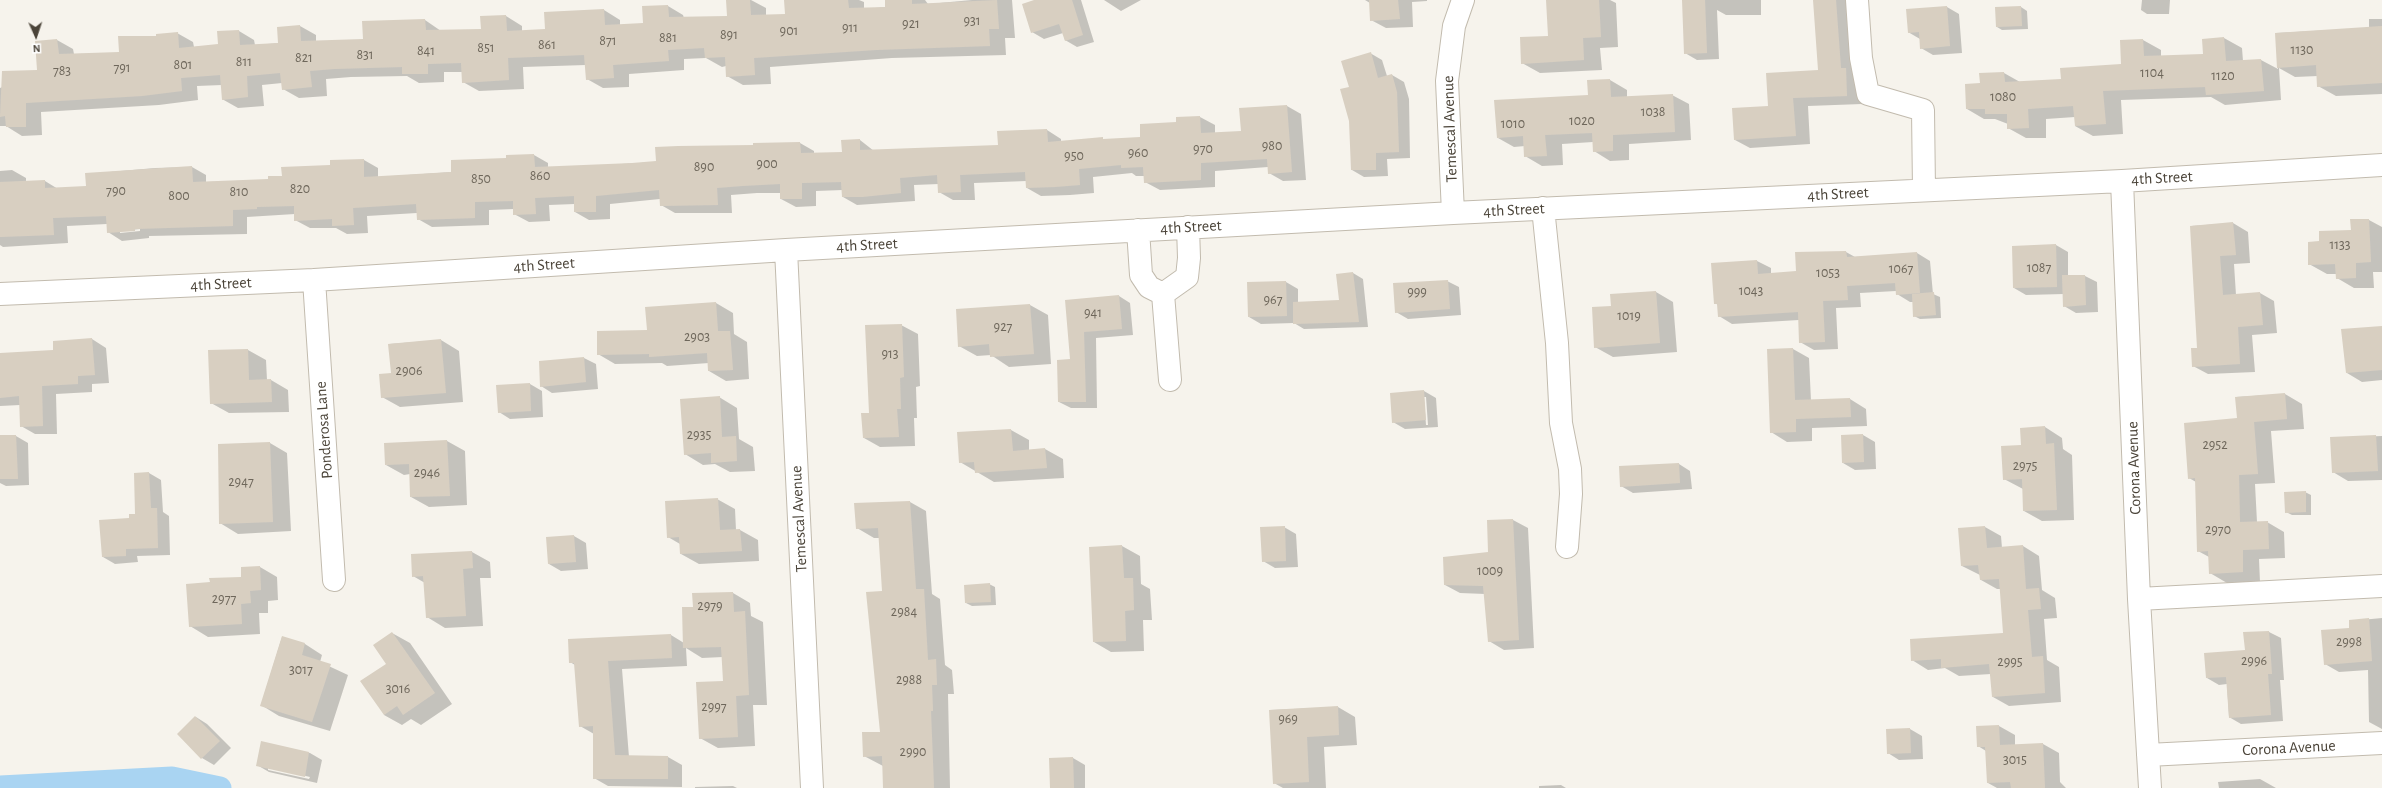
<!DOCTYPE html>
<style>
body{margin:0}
#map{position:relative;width:2382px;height:788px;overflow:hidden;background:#f6f3ec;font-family:"Alegreya Sans",sans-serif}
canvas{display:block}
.north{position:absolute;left:16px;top:16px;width:40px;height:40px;-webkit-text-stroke:3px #fff;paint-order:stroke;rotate:177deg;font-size:11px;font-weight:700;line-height:16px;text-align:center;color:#4b4439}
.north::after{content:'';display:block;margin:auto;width:14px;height:18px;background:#4b4439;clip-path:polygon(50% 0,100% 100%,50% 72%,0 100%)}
</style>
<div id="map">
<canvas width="2382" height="788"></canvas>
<div class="north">N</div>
</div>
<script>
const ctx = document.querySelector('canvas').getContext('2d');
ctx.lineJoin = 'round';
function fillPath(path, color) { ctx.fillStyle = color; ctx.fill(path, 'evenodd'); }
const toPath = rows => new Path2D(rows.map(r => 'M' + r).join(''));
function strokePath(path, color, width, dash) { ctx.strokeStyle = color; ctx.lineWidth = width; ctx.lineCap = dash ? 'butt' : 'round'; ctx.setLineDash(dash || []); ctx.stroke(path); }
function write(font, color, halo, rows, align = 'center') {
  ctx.font = font + ' "Alegreya Sans",sans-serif'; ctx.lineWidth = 4; ctx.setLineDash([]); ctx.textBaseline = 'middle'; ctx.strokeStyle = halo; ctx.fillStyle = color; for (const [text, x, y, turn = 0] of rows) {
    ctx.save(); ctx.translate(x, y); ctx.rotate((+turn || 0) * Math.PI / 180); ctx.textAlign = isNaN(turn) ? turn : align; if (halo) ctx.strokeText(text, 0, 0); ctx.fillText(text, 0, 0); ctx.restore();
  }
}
fillPath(toPath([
 [739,0,751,0,766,8,766,16,786,15,785,0,859,0,864,2,864,9,886,7,886,0,925,0,928,4,972,0,1012,0,1015,38,1005,38,1006,55,892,58,770,67,771,84,743,85,727,76,726,66,722,67,706,58,684,59,684,70,629,74,629,87,603,88,587,79,586,65,523,67,524,89,479,91,463,82,462,72,444,72,444,82,419,83,407,76,351,77,326,79,327,96,299,98,283,89,282,83,262,85,264,106,238,108,222,99,222,85,197,86,198,100,159,105,41,112,42,135,22,136,6,126,0,126,0,88,38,71,36,42,57,40,73,49,74,54,120,53,157,37,177,33,193,42,194,47,219,45,239,31,254,40,255,45,280,43,300,26,316,35,316,42,364,40,425,20,441,31,482,30,506,16,522,26,522,31,546,30,604,10,620,20,620,25,644,24,668,6,683,15,684,18,729,17],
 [1038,0,1081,0,1094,42,1077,47,1065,40,1063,33,1044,39,1032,32],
 [1104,0,1141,0,1121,11],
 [1365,0,1427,0,1427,1,1412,2,1413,27,1386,28,1371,20,1370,3],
 [1547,0,1610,0,1616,3,1618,47,1600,48,1602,70,1540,73,1522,63,1549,37],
 [1683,0,1761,0,1761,15,1726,15,1717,10,1719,59,1697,60,1685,53],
 [1814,0,1850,0,1862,104,1808,106,1810,144,1750,148,1735,140,1769,107,1819,71],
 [2142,0,2170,0,2169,14,2147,14,2141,10],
 [1947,7,1959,14,1962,53,1933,55,1921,48,1920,39,1908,32],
 [2021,7,2027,11,2028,29,2002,30,1997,27],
 [2369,19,2382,19,2382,94,2336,96,2318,86,2318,76,2295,77,2279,68,2281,100,2225,105,2211,97,2121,100,2123,134,2093,136,2075,126,2075,117,2046,119,2046,138,2026,138,2008,128,2008,124,1995,119,1984,119,1967,109,1981,84,2004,73,2020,82,2062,80,2122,65,2143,40,2161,50,2161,57,2204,55,2224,38,2242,48,2243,61,2261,60,2278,69,2276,33,2369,28],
 [1370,53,1382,60,1387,76,1392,75,1404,82,1409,99,1410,158,1387,159,1388,176,1364,177,1352,170],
 [1610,80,1627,90,1627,97,1672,95,1689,104,1691,140,1629,144,1629,160,1610,161,1594,151,1593,142,1562,144,1563,165,1542,166,1525,156,1525,146,1514,147,1498,138,1589,96,1588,81],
 [1287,106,1301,114,1306,180,1283,181,1269,173,1268,167,1215,171,1215,187,1160,190,1145,182,1145,176,1136,176,1132,173,1093,177,1094,193,1070,195,1041,196,1027,188,1027,181,974,183,975,200,953,200,939,192,939,184,914,185,915,201,857,205,843,197,843,190,816,191,816,206,796,207,781,199,781,193,757,193,731,195,732,213,675,213,661,205,660,199,610,204,610,219,589,220,575,212,575,204,549,205,550,221,529,222,514,214,514,209,489,210,489,225,432,227,418,219,417,213,367,216,368,233,347,234,336,228,310,228,295,220,295,214,247,217,247,234,149,236,149,238,122,241,108,232,107,224,67,226,68,243,3,247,0,245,0,171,12,170,26,178,26,182,45,181,58,189,87,187,86,174,155,168,192,167,206,175,206,182,269,180,364,160,378,168,378,177,452,172,534,155,548,163,548,168,657,162,754,146,800,143,814,151,814,154,843,153,860,140,874,151,999,146,1047,130,1061,139,1061,142,1141,138,1178,123,1177,118,1200,117,1215,125,1215,134,1242,132],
 [140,229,140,231,120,233,120,231],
 [2351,220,2369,220,2382,227,2382,272,2373,272,2374,288,2354,288,2337,278,2336,274,2327,274,2309,264,2320,242,2352,231],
 [2233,223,2248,232,2250,263,2234,264,2236,295,2260,293,2274,301,2277,333,2252,335,2255,372,2208,374,2193,366,2198,349,2191,226],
 [2056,245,2068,252,2068,276,2085,276,2097,282,2098,312,2076,313,2064,306,2064,294,2026,295,2014,288],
 [1846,252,1855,257,1917,253,1930,261,1933,294,1940,297,1941,318,1920,319,1914,316,1914,302,1910,302,1897,294,1896,291,1860,293,1861,307,1836,308,1838,349,1814,350,1800,342,1799,320,1732,324,1719,316,1718,305,1715,303,1712,264,1757,261,1771,268,1771,274,1797,272],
 [1353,273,1363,279,1368,327,1304,329,1294,323,1261,324,1249,317,1286,282,1298,289,1298,303,1340,301],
 [1447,281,1459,287,1461,315,1408,319,1396,312],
 [1656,292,1673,302,1677,352,1613,357,1595,347,1612,307],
 [1119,296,1130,303,1133,335,1096,338,1097,408,1071,408,1059,402,1071,360,1066,301],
 [716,303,733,313,734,334,747,342,749,379,726,381,709,371,709,363,667,366,662,363,615,364,598,354,648,330],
 [1030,305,1048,315,1051,364,1009,367,991,355,977,356,959,346,957,310],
 [901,325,918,334,920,386,916,387,917,418,914,418,915,446,880,447,864,438,870,414],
 [2382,327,2382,380,2362,382,2347,373],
 [92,339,106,348,109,383,92,384,92,392,56,394,57,434,35,434,21,426,20,405,0,406,0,354,54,351],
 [441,340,459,351,463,402,400,407,382,397,392,374,389,344],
 [1793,349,1809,358,1811,401,1850,399,1866,409,1867,426,1812,428,1812,441,1787,442,1771,432],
 [248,350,266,360,267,380,271,380,288,390,289,412,229,413,211,403,210,351],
 [584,358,596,364,598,389,552,393,541,386],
 [530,384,542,391,543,417,510,419,499,412],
 [1424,391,1436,398,1438,427,1405,429,1393,422],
 [1424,397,1426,397,1428,425,1426,425],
 [2285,394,2302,404,2304,429,2271,431,2275,483,2255,484,2257,522,2267,522,2284,532,2285,558,2259,559,2260,582,2227,583,2210,573,2209,557,2198,551,2196,482,2189,478,2238,419,2236,397],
 [719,397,737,408,739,439,753,447,755,471,730,472,715,464,703,465,685,454],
 [2045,427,2062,438,2063,449,2072,455,2074,520,2042,521,2024,511,2023,489,2004,479,2022,446],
 [1011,430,1029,440,1029,450,1045,449,1063,459,1064,478,994,482,960,462],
 [1863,435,1875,442,1876,469,1855,470,1843,463],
 [0,436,16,436,28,443,29,485,6,486,0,483],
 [2382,436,2382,480,2348,481,2333,472,2331,438],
 [447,441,465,451,467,505,429,507,411,497,410,474,404,475,386,465],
 [270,443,287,453,291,531,238,534,220,523],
 [1679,464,1690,471,1692,489,1633,493,1621,486],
 [149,473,161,480,163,512,169,516,170,555,137,556,138,562,115,564,103,557,130,519,136,515,135,474],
 [2305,492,2311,495,2311,515,2292,515,2286,512],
 [717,499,735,509,736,530,740,530,758,540,759,561,699,564,681,554,680,544,668,537],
 [910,502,926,511,932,594,940,599,945,665,952,670,954,694,948,694,950,788,884,788,883,766,864,756,881,733,883,592,880,538,874,538,857,528],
 [1513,520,1528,528,1534,648,1504,650,1489,641,1485,594,1460,593,1445,585,1490,553],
 [1284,527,1296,534,1298,567,1275,568,1263,561],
 [1985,527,2001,536,2002,548,2023,546,2039,556,2042,590,2055,598,2057,618,2044,619,2047,660,2059,667,2061,702,2009,706,1993,697,1991,674,1959,676,1945,668,1928,670,1912,660,2004,634,2001,589,1997,589,1981,580,1980,575,1962,566,1959,529],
 [574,536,586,543,588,569,561,571,549,564,548,538],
 [1122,546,1140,556,1141,584,1150,589,1152,620,1143,620,1144,651,1111,652,1094,642,1090,548],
 [472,552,490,562,491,578,480,578,483,626,445,628,427,617,425,583,413,576],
 [260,567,277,577,278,600,268,601,268,613,259,613,260,634,208,637,190,626,211,583,242,578],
 [989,584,995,587,996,605,972,606,966,603],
 [733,593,750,603,751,616,763,622,767,705,753,705,755,746,718,748,700,738,724,682,723,657,702,658,686,648,687,666,622,669,629,757,668,757,682,765,682,787,608,786,594,778,594,734,580,726,575,665,570,662,671,635,684,643,694,607],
 [2382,618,2382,729,2369,722,2368,670,2339,672,2325,664,2350,629,2350,621],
 [2269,632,2281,638,2284,680,2280,680,2283,721,2241,724,2229,717,2227,684,2219,685,2207,678,2246,651],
 [392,633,410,643,452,704,421,725,411,719,402,725,384,715,388,664],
 [282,637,305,644,322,655,320,662,348,675,330,731,279,716,261,705],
 [1338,707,1355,717,1357,745,1324,747,1326,788,1283,788,1274,783,1270,710],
 [196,717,207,724,231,748,214,765,202,758],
 [1999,726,2015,735,2015,745,2043,744,2059,753,2060,782,2066,788,1997,788,1988,783,1986,751,1978,746,1977,727],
 [1910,729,1922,736,1923,759,1899,760,1888,753],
 [262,742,310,753,322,760,317,783,269,772,257,765],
 [268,767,310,777,309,779,268,770],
 [1073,758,1085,765,1085,788,1051,788],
 [2260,779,2276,788,2219,788,2218,782],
 [1561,785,1566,788,1539,788,1539,786],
 [733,786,737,788,695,788,695,787]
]), '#0003');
strokePath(toPath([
 [0,787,172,778,220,788]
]), '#a9d4f2', 23);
fillPath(toPath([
 [726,0,750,0,751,15,785,14,784,0,848,0,849,8,885,7,885,0,912,0,912,4,997,0,999,29,989,29,990,46,876,50,754,58,755,75,726,77,725,57,705,58,704,48,668,50,669,61,613,65,614,78,586,80,584,55,508,58,509,80,462,83,461,63,428,64,428,74,402,74,402,67,334,69,310,71,312,87,282,90,280,73,247,76,248,97,222,100,220,75,181,78,182,91,142,96,26,103,26,127,6,127,5,116,0,117,2,71,37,70,35,41,57,39,59,54,119,52,118,36,156,36,156,34,178,32,179,48,218,44,217,31,239,30,240,45,278,43,277,27,300,25,301,41,363,39,362,21,425,19,426,30,481,29,480,16,506,15,507,31,545,29,544,12,604,9,605,25,643,23,642,6,668,5,669,17,727,16],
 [1034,0,1072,0,1083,35,1065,41,1059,24,1031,33,1022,4],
 [1369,0,1398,0,1400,19,1370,21],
 [1546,0,1599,0,1601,37,1583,38,1584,60,1521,64,1520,37,1548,36],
 [1682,0,1705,0,1707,53,1684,54],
 [1813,0,1836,0,1841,68,1846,68,1847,96,1793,98,1796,136,1734,140,1732,108,1768,106,1766,73,1818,70],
 [1947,6,1950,46,1920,49,1919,32,1908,33,1906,9],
 [2021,6,2022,26,1996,27,1995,7],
 [2382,26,2382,83,2317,87,2316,65,2277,68,2275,33],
 [2224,37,2226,61,2261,59,2264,91,2206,95,2205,87,2103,91,2106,124,2075,126,2073,106,2028,109,2029,128,2007,129,2007,114,1985,114,1985,109,1966,109,1965,84,1980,83,1979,73,2004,72,2005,82,2061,79,2060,68,2121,64,2120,40,2143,39,2144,56,2203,54,2202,39],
 [1371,52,1378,78,1392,74,1397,92,1399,152,1376,153,1376,170,1351,170,1349,121,1340,89,1349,87,1341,61],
 [1610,79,1611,97,1673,94,1675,132,1613,135,1613,151,1593,152,1592,133,1545,135,1547,156,1524,157,1523,136,1497,138,1494,100,1588,95,1587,80],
 [1287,105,1292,172,1268,174,1267,159,1201,163,1201,180,1144,183,1143,167,1121,168,1121,165,1079,169,1080,185,1055,187,1026,188,1025,172,960,175,961,192,938,193,937,175,900,178,901,193,862,197,842,197,841,182,802,183,802,199,780,199,780,184,742,186,717,188,718,205,660,206,659,190,596,196,596,212,574,212,574,196,535,198,536,214,513,215,513,201,475,202,475,218,417,220,416,204,353,208,354,225,332,226,332,219,294,221,294,206,257,207,257,209,233,210,233,226,135,229,135,231,107,233,106,216,53,218,54,235,0,237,0,182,45,180,45,188,86,186,85,173,192,166,193,182,268,179,268,176,282,176,281,167,330,165,330,160,364,159,364,177,451,172,451,160,506,158,506,155,534,154,535,167,632,163,656,161,655,147,678,146,753,145,753,143,800,142,801,153,842,152,841,140,860,139,860,150,998,145,997,131,1047,129,1048,142,1103,137,1103,139,1140,137,1140,124,1176,122,1176,117,1200,116,1201,133,1241,131,1239,108],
 [2350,219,2369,219,2371,262,2356,263,2356,278,2336,279,2335,264,2308,265,2308,242,2319,241,2319,231,2351,230],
 [2233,222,2236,255,2220,256,2223,295,2260,292,2263,325,2238,327,2240,364,2192,367,2191,348,2197,348,2190,226],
 [2056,244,2057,287,2013,288,2012,246],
 [1846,251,1847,257,1917,252,1920,293,1896,295,1895,283,1847,286,1848,300,1823,301,1825,342,1799,343,1798,312,1718,317,1717,304,1714,304,1711,263,1757,260,1758,274,1796,271,1795,252],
 [1353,272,1359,322,1293,324,1293,302,1339,300,1336,274],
 [2062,275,2085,275,2086,305,2063,307],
 [1448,280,1450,309,1395,313,1393,283],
 [1286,281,1287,316,1248,317,1247,282],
 [1656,291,1660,343,1594,348,1592,307,1611,306,1610,294],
 [1934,292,1936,315,1913,317,1912,294],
 [1119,295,1122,329,1084,332,1086,402,1058,402,1057,360,1070,359,1065,300],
 [716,302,718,331,730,331,733,370,708,371,707,353,649,357,649,354,597,355,597,331,647,330,645,307],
 [1030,304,1034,354,990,357,989,344,958,347,956,309],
 [902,324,904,377,900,378,901,409,897,409,899,437,863,438,861,413,869,413,865,325],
 [2382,326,2382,370,2346,373,2341,329],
 [92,338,95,375,78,376,78,384,42,386,43,426,20,427,19,396,0,398,0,353,53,350,53,341],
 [441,339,446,393,381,398,379,374,391,373,388,344],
 [1793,348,1795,400,1850,398,1851,417,1796,419,1796,432,1770,433,1767,349],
 [248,349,249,380,271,379,272,402,210,404,208,350],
 [584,357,586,382,540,387,539,361],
 [530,383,531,411,498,413,496,385],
 [1424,390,1426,420,1392,423,1390,393],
 [2285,393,2287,419,2254,422,2258,474,2239,475,2240,522,2268,521,2269,549,2243,550,2243,572,2209,574,2208,551,2197,552,2195,478,2188,479,2184,423,2237,418,2235,397],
 [720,396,722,437,736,436,737,461,711,463,711,453,684,455,680,399],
 [2045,426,2046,444,2054,443,2057,510,2023,511,2022,479,2003,480,2001,446,2021,445,2020,428],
 [1011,429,1013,451,1045,448,1047,468,975,473,974,462,959,463,957,432],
 [1863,434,1864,462,1842,463,1841,435],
 [0,435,16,435,18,479,0,479],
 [2376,435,2378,471,2332,473,2330,437],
 [447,440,450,496,410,497,409,464,385,465,384,443],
 [270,442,273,522,219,524,218,444],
 [1679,463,1680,483,1620,487,1619,466],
 [149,472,151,508,157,508,158,548,126,549,126,556,102,557,99,520,129,518,129,514,135,514,134,473],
 [2306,491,2306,512,2285,513,2284,492],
 [718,498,720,530,740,529,742,551,680,554,679,537,667,538,665,501],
 [910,501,916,589,924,589,928,660,936,659,937,685,932,685,933,711,931,711,934,788,883,788,882,756,863,757,862,732,880,732,866,592,882,591,878,528,856,529,854,503],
 [1513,519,1519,640,1488,642,1483,586,1444,585,1443,557,1488,552,1487,520],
 [1285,526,1286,561,1262,562,1260,527],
 [1985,526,1987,548,2023,545,2026,589,2039,588,2041,609,2028,610,2032,657,2043,656,2045,693,1992,697,1989,664,1941,668,1941,659,1911,661,1910,639,2003,633,1999,579,1980,580,1978,565,1961,566,1958,528],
 [574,535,576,562,548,564,546,537],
 [1122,545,1124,578,1133,578,1134,610,1125,611,1126,641,1093,642,1089,547],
 [472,551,473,568,463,569,466,616,426,618,423,576,412,577,411,554],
 [260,566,261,590,250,591,251,603,241,604,242,624,189,627,186,584,210,582,209,578,241,577,241,567],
 [990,583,991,602,965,603,964,585],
 [733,592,734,612,745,611,749,695,736,696,738,737,699,739,696,682,723,681,721,647,683,648,682,607,693,607,692,593],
 [2369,618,2372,661,2324,665,2321,630,2349,628,2349,620],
 [2269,631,2272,674,2268,674,2271,715,2229,718,2226,677,2206,678,2204,653,2245,650,2243,632],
 [392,632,435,693,403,715,397,706,384,715,360,681,386,664,373,645],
 [671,634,672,658,608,661,615,755,668,756,668,779,593,779,593,726,579,727,574,663,569,663,568,639],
 [282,636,305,643,302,655,331,664,312,722,260,706],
 [1338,706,1339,735,1307,737,1309,782,1273,784,1269,710],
 [195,716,220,741,201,759,177,734],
 [1999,725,2000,745,2043,743,2045,788,2011,788,2010,782,1987,783,1985,747,1977,747,1976,726],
 [1910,728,1911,753,1887,754,1886,729],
 [261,741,309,752,305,777,256,766],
 [1073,757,1074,788,1050,788,1049,758]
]), '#d8cfc1');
const minor = toPath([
 [1857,0,1861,58,1868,94,1923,110,1924,190],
 [2122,181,2139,599,2150,788],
 [1543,208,1557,343,1561,423,1570,469,1571,494,1567,547],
 [1453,213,1447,81,1454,26,1463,0],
 [1138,230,1141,275,1149,287,1163,294,1170,380],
 [786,250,812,788],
 [314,280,334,580],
 [0,294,314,280,786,250,1453,213,2122,181,2382,165],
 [1163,294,1187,277,1189,258,1188,227],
 [2139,599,2382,586],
 [2148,755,2382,743]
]);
strokePath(minor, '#c2bbae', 24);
strokePath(minor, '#fff', 22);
write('14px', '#6e675b', null, [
 ["931",972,21],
 ["921",911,24],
 ["911",850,28],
 ["901",789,31],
 ["891",729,35],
 ["881",668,38],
 ["871",608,41],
 ["861",547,45],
 ["851",486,48],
 ["1130",2302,50],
 ["841",426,51],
 ["831",365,55],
 ["821",304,58],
 ["811",244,62],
 ["801",183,65],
 ["791",122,68],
 ["783",62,71],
 ["1104",2152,73],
 ["1120",2223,76],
 ["1080",2003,97],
 ["1038",1653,112],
 ["1020",1582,121],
 ["1010",1513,124],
 ["980",1272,146],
 ["970",1203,149],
 ["960",1138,153],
 ["950",1074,156],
 ["900",767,164],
 ["890",704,167],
 ["860",540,176],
 ["850",481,179],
 ["820",300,189],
 ["790",116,191],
 ["810",239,192],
 ["800",179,196],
 ["1133",2340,245],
 ["1087",2039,268],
 ["1067",1901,269],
 ["1053",1828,273],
 ["1043",1751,291],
 ["999",1417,292],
 ["967",1273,300],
 ["941",1093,313],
 ["1019",1629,316],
 ["927",1003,327],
 ["2903",697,337],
 ["913",890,354],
 ["2906",409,371],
 ["2935",699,435],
 ["2952",2215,445],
 ["2975",2025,466],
 ["2946",427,473],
 ["2947",241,482],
 ["2970",2218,530],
 ["1009",1490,571],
 ["2977",224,599],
 ["2979",710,606],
 ["2984",904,612],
 ["2998",2349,642],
 ["2996",2254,661],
 ["2995",2010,662],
 ["3017",301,670],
 ["2988",909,680],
 ["3016",398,689],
 ["2997",714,707],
 ["969",1288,719],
 ["2990",913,752],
 ["3015",2015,760]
]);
write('16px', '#4b4439', '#fff', [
 ["Temescal Avenue",1450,129,-92],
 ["4th Street",2162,178,-3],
 ["4th Street",1838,194,-3],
 ["4th Street",1514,210,-3],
 ["4th Street",1191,227,-3],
 ["4th Street",867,245,-3],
 ["4th Street",544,265,-4],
 ["4th Street",221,284,-3],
 ["Ponderosa Lane",324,430,-94],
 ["Corona Avenue",2134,468,-92],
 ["Temescal Avenue",799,519,-93],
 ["Corona Avenue",2289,748,-3]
]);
</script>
